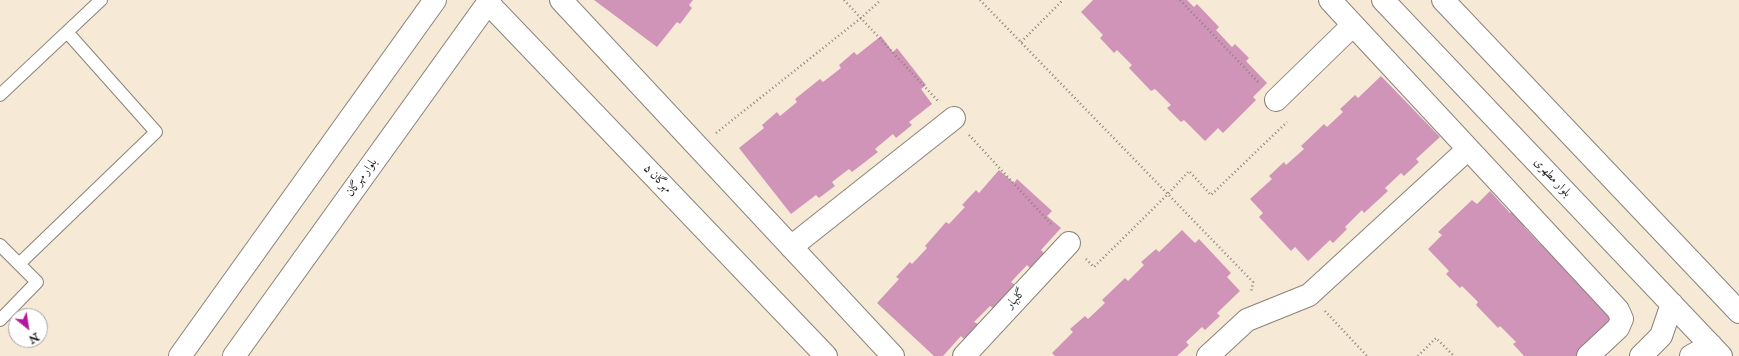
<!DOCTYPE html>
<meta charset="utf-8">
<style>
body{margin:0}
#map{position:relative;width:1739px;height:356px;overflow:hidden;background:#f6ead6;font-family:"IM FELL Double Pica",serif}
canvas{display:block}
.north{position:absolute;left:8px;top:308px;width:40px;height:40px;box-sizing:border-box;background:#fff;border:1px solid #a4a4a4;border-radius:50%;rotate:150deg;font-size:11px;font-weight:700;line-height:16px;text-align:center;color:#1c1c1c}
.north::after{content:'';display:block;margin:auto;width:14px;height:18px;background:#b5179e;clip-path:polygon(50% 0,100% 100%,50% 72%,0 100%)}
</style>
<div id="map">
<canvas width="1739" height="356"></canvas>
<div class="north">N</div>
</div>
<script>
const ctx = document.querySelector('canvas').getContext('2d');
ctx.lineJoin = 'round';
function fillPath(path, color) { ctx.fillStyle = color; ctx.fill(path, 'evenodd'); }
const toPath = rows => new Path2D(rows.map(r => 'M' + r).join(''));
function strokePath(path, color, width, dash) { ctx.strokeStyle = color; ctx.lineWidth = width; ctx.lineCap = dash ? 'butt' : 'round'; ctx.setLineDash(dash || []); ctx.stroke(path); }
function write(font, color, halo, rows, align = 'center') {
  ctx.font = font + ' "IM FELL Double Pica",Amiri,serif'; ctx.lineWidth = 4; ctx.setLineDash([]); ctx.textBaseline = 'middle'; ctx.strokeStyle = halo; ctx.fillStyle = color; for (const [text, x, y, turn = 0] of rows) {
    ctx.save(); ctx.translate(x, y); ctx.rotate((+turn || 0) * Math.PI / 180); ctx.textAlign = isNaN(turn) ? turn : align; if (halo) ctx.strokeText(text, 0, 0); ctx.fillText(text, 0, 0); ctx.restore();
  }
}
fillPath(toPath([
 [594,0,693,0,689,5,692,8,680,24,677,22,657,47],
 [1093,0,1187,0,1194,7,1197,4,1219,27,1216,30,1232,47,1235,44,1249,58,1246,61,1267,83,1253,97,1256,100,1223,133,1218,128,1205,141,1184,120,1181,122,1167,108,1171,105,1155,89,1151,91,1129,68,1132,65,1117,50,1114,53,1100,38,1103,35,1081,12],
 [881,36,893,52,897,48,926,85,921,89,932,104,909,122,912,125,896,138,893,134,875,149,878,152,852,172,849,169,832,182,835,186,819,198,816,195,791,214,739,148,764,128,762,125,777,112,780,116,797,102,795,99,820,79,823,82,841,68,839,65,854,52,857,55],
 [1381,76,1440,137,1416,159,1419,162,1404,176,1401,173,1385,188,1388,191,1364,213,1362,210,1345,227,1347,229,1333,243,1330,240,1308,261,1295,247,1291,251,1259,217,1263,213,1250,199,1272,179,1269,176,1284,162,1286,165,1304,149,1301,146,1324,124,1327,127,1343,112,1340,109,1355,95,1358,98],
 [999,170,1014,183,1017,179,1052,211,1047,216,1061,228,1041,250,1044,253,1030,268,1027,265,1011,282,1015,285,993,308,990,306,974,322,978,324,964,339,961,336,943,356,934,356,877,303,899,279,896,277,910,262,912,264,927,248,925,246,946,222,949,224,965,207,962,205,976,190,979,193],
 [1490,191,1510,213,1514,210,1527,224,1524,227,1540,244,1543,241,1565,265,1562,267,1577,283,1580,281,1594,295,1591,298,1613,321,1576,356,1524,356,1513,344,1516,342,1500,326,1498,328,1476,305,1478,302,1462,286,1460,288,1446,274,1449,271,1428,249,1442,235,1438,232,1472,200,1477,204],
 [1182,230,1195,243,1199,239,1231,273,1227,277,1240,291,1217,313,1220,316,1205,330,1202,327,1186,342,1189,345,1177,356,1055,356,1052,353,1073,332,1070,329,1085,316,1088,319,1105,303,1102,300,1125,278,1128,281,1144,265,1141,262,1156,249,1159,252]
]), '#d194b9');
const lane = toPath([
 [0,95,101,0],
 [0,245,37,282,0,320],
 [19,264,156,132,67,32]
]);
const street = toPath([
 [561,0,893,356],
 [1330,0,1618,310,1622,319,1618,328,1588,356],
 [1276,100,1353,25],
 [791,247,954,118],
 [964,356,1069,243],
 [1208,356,1247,320,1309,295,1468,149]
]);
const secondary = toPath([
 [1383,0,1721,356],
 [1443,0,1739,312],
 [488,3,826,356],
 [180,356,435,0],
 [234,356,490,0],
 [1641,356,1661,336,1672,304],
 [1691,356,1711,345]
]);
strokePath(lane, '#898379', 14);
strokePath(street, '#898379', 24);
strokePath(secondary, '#898379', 24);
strokePath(toPath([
 [844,0,938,101],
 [980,0,1253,282,1251,293],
 [1180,0,1260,84],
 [1021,42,1063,0],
 [716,133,861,18,881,0],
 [969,135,1053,226],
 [1086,259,1094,267,1168,194,1189,171,1211,195,1287,122],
 [1325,311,1367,356],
 [1418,356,1436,338,1454,356]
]), '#898379', 2.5, [1, 3]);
strokePath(lane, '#fff', 12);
strokePath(street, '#fff', 22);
strokePath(secondary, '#fff', 22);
write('12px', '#1c1c1c', '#fff', [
 ["بلوار مهرگان",362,178,-54],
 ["بلوار مطهری",1552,178,47],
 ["مهرگان ۵",657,179,46],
 ["گلبهار",1016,299,-47]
]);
</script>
